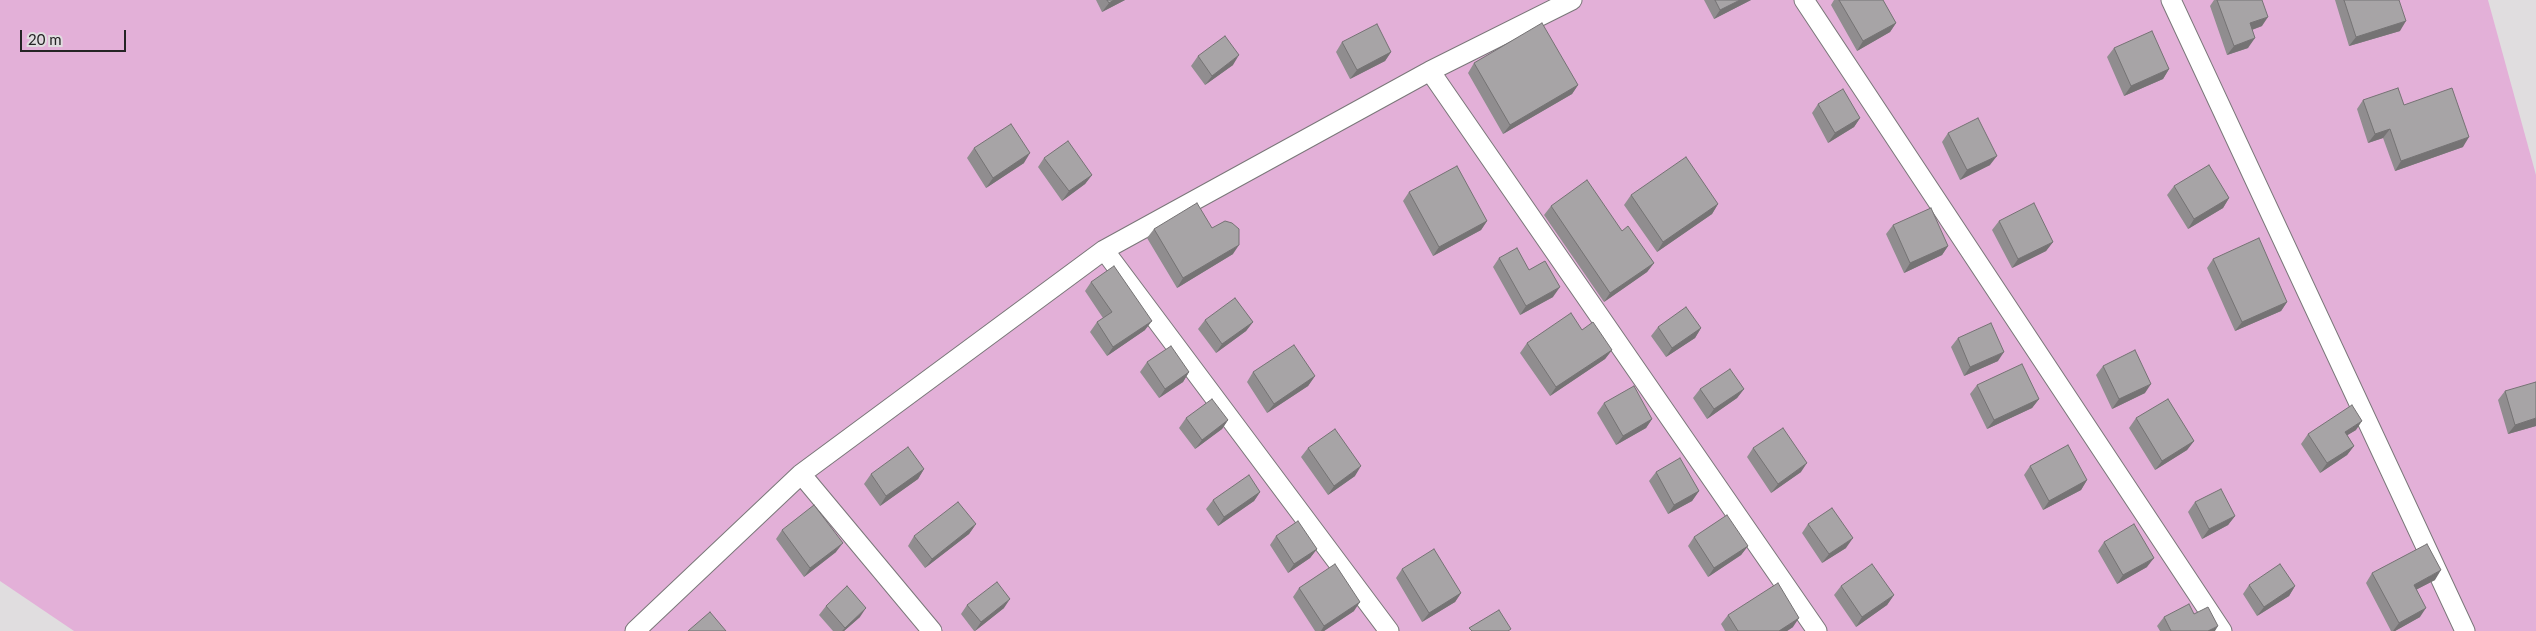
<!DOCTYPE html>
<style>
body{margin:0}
#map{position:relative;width:2536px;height:631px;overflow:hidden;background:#e0dddf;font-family:Lato,sans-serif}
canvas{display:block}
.scale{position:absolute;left:20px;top:30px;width:106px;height:22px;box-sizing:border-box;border:2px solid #252425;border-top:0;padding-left:6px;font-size:15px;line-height:18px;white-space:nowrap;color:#252425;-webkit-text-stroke:4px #e0dddf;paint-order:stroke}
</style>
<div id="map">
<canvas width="2536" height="631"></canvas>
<div class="scale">20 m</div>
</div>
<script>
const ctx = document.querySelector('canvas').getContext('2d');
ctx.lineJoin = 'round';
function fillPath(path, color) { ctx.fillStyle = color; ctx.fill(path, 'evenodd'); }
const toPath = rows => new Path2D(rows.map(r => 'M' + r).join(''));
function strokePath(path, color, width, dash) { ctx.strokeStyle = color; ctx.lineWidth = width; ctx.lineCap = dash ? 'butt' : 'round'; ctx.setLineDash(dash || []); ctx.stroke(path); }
fillPath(toPath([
 [0,0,2488,0,2536,175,2536,631,74,631,0,581]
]), '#e3b0d8');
const service = toPath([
 [1804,0,2222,631],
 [2171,0,2465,631],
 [1430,71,1817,631],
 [1104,250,1389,631],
 [801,474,932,631],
 [635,631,801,474,1104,250,1430,71,1572,0]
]);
strokePath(service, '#7a7779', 21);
strokePath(service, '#fff', 19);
fillPath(toPath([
 [1096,0,1125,0,1102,12],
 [1704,0,1751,0,1714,19],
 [1834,0,1883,0,1896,23,1890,32,1857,51,1831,5],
 [2214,0,2262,0,2262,26,2252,30,2248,48,2227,55,2210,6],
 [2335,0,2399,0,2400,31,2349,46],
 [1342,42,1391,52,1385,61,1350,79,1336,52],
 [2114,48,2169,69,2163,79,2124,96,2107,57],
 [1198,56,1233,65,1205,85,1191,66],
 [1474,63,1578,85,1572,94,1503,134,1468,73],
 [2363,100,2404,105,2463,147,2395,171,2383,138,2368,143,2357,109],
 [1818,104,1860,118,1854,127,1828,143,1812,113],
 [1948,133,1990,165,1960,180,1942,142],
 [974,148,1024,163,986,188,967,158],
 [1044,158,1092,175,1085,184,1062,201,1038,167],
 [2174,186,2229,198,2223,208,2188,229,2167,195],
 [1409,192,1487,221,1481,230,1433,256,1403,201],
 [1631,195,1718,204,1712,214,1657,252,1624,205],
 [1551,206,1622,231,1654,263,1647,272,1604,302,1544,215],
 [1999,221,2053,242,2046,251,2012,268,1992,230],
 [1893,225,1948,246,1942,255,1904,273,1886,234],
 [1212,228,1233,254,1177,288,1147,238,1154,229],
 [1499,258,1529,270,1553,297,1520,315,1493,267],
 [2213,259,2287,302,2281,311,2235,331,2207,268],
 [1091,282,1145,330,1107,356,1090,332,1097,322,1103,318,1085,291],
 [1205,320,1253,322,1246,331,1216,353,1198,329],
 [1658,327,1701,328,1695,338,1666,357,1651,336],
 [1582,330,1612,350,1605,359,1550,396,1520,353,1527,343],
 [1958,338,1998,361,1964,376,1951,347],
 [1147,362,1189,372,1183,382,1159,398,1140,372],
 [2103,366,2145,393,2112,409,2096,375],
 [1253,372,1315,376,1308,386,1267,413,1247,382],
 [1977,385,2039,399,2032,408,1987,429,1970,394],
 [1700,389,1744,389,1737,398,1707,419,1693,398],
 [2505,391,2536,426,2508,434,2498,400],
 [1604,403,1652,419,1646,428,1616,445,1597,413],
 [1186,418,1228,420,1222,429,1195,449,1179,428],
 [2136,418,2194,441,2187,450,2155,470,2129,428],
 [2356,430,2347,435,2354,446,2347,455,2320,473,2301,444,2308,434],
 [1308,448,1355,476,1328,495,1301,457],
 [1753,448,1801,472,1771,493,1747,457],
 [2030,466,2087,480,2081,490,2043,510,2024,475],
 [924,469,918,479,880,506,864,484,871,474],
 [1656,472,1699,491,1692,501,1668,514,1649,481],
 [1260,492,1254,501,1218,526,1206,509,1213,500],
 [2195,502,2235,516,2228,525,2202,539,2188,512],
 [976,524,969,534,925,568,908,546,914,536],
 [1808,524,1846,548,1822,563,1802,533],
 [782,530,836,552,804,577,776,539],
 [1276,536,1317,549,1310,558,1288,573,1270,545],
 [1694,537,1748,546,1741,555,1708,577,1688,546],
 [2104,542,2147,567,2117,584,2098,551],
 [1402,569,1461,593,1455,602,1422,622,1396,578],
 [2372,573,2435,580,2417,589,2420,617,2395,631,2391,631,2366,583],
 [2249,585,2295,586,2289,596,2257,616,2243,594],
 [1841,586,1894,595,1887,605,1856,627,1834,595],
 [1299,588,1354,611,1324,631,1315,631,1293,597],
 [967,605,1004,608,975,631,974,631,961,614],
 [826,606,860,617,844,631,833,631,819,615],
 [2194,614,2215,631,2160,631,2157,626,2164,617],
 [1728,615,1793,627,1787,631,1725,631,1721,624]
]), '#908d8f');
fillPath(toPath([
 [1114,0,1125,0,1102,12,1109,3],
 [1740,0,1751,0,1714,19,1720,10],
 [2268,17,2262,26,2243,33,2250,23],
 [2406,21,2400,31,2349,46,2356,37],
 [1896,23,1890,32,1857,51,1863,41],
 [2255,38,2248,48,2227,55,2234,46],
 [1391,52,1385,61,1350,79,1357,70],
 [1239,55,1233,65,1205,85,1212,76],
 [2169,69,2163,79,2124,96,2131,86],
 [1578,85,1572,94,1503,134,1510,125],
 [1860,118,1854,127,1828,143,1835,133],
 [2390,129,2383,138,2368,143,2375,134],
 [2469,137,2463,147,2395,171,2401,161],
 [1030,153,1024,163,986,188,993,178],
 [1997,156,1990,165,1960,180,1967,170],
 [1092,175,1085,184,1062,201,1069,191],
 [2229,198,2223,208,2188,229,2194,219],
 [1718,204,1712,214,1657,252,1663,242],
 [1487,221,1481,230,1433,256,1439,247],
 [2053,242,2046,251,2012,268,2018,259],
 [1239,245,1233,254,1177,288,1183,278],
 [1948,246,1942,255,1904,273,1910,263],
 [1654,263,1647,272,1604,302,1610,293],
 [1560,287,1553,297,1520,315,1526,306],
 [2287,302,2281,311,2235,331,2242,322],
 [1152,321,1145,330,1107,356,1113,347],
 [1253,322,1246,331,1216,353,1222,344],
 [1701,328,1695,338,1666,357,1672,348],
 [1612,350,1605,359,1550,396,1556,387],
 [2004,352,1998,361,1964,376,1970,367],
 [1189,372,1183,382,1159,398,1165,389],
 [1315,376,1308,386,1267,413,1274,404],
 [2151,384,2145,393,2112,409,2119,399],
 [1744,389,1737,398,1707,419,1714,409],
 [2039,399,2032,408,1987,429,1994,420],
 [2536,418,2536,426,2508,434,2515,425],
 [1652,419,1646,428,1616,445,1623,436],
 [1228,420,1222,429,1195,449,1202,440],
 [2362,421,2356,430,2338,441,2345,432],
 [2194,441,2187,450,2155,470,2162,461],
 [2354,446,2347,455,2320,473,2327,463],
 [1807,463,1801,472,1771,493,1778,484],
 [1361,466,1355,476,1328,495,1334,486],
 [924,469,918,479,880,506,886,496],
 [2087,480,2081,490,2043,510,2049,501],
 [1699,491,1692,501,1668,514,1674,505],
 [1260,492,1254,501,1218,526,1224,517],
 [2235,516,2228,525,2202,539,2209,529],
 [976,524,969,534,925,568,932,559],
 [1853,538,1846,548,1822,563,1829,554],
 [843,543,836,552,804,577,810,568],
 [1748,546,1741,555,1708,577,1714,568],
 [1317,549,1310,558,1288,573,1294,564],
 [2154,558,2147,567,2117,584,2123,575],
 [2441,570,2435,580,2408,594,2414,585],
 [2295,586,2289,596,2257,616,2264,607],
 [1461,593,1455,602,1422,622,1429,613],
 [1894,595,1887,605,1856,627,1862,617],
 [1010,599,1004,608,975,631,981,622],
 [1360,602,1354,611,1324,631,1321,631,1324,626],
 [866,608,860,617,844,631,842,631,845,628],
 [2426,608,2420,617,2395,631,2393,631,2399,623],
 [1799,618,1793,627,1787,631,1779,631],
 [2218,626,2215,631,2208,631]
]), '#757374');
const building = toPath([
 [1107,0,1114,0,1109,3,1107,0],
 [1715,0,1740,0,1720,10,1715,0],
 [1839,0,1883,0,1896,23,1863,41,1839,0],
 [2217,0,2262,0,2268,17,2250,23,2255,38,2234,46,2217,0],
 [2344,0,2399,0,2406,21,2356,37,2344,0],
 [1542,23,1578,85,1510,125,1474,63,1542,23],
 [1377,24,1391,52,1357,70,1342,42,1377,24],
 [2152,31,2169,69,2131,86,2114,48,2152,31],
 [1225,36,1239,55,1212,76,1198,56,1225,36],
 [2398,88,2404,105,2452,88,2469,137,2401,161,2390,129,2375,134,2363,100,2398,88],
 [1843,89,1860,118,1835,133,1818,104,1843,89],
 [1978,118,1997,156,1967,170,1948,133,1978,118],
 [1011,124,1030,153,993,178,974,148,1011,124],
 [1068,141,1092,175,1069,191,1044,158,1068,141],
 [1686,157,1718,204,1663,242,1631,195,1686,157],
 [2209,165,2229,198,2194,219,2174,186,2209,165],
 [1457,166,1487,221,1439,247,1409,192,1457,166],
 [1587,180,1622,231,1628,226,1654,263,1610,293,1551,206,1587,180],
 [1197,203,1212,228,1225,221,1232,223,1239,229,1239,245,1183,278,1154,229,1197,203],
 [2034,203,2053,242,2018,259,1999,221,2034,203],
 [1931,208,1948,246,1910,263,1893,225,1931,208],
 [2259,238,2287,302,2242,322,2213,259,2259,238],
 [1517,248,1529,270,1545,261,1560,287,1526,306,1499,258,1517,248],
 [1114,266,1152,321,1113,347,1097,322,1112,312,1091,282,1114,266],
 [1235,298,1253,322,1222,344,1205,320,1235,298],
 [1686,307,1701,328,1672,348,1658,327,1686,307],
 [1571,313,1582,330,1593,322,1612,350,1556,387,1527,343,1571,313],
 [1991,323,2004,352,1970,367,1958,338,1991,323],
 [1294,345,1315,376,1274,404,1253,372,1294,345],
 [1171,346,1189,372,1165,389,1147,362,1171,346],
 [2135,350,2151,384,2119,399,2103,366,2135,350],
 [2022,364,2039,399,1994,420,1977,385,2022,364],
 [1730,369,1744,389,1714,409,1700,389,1730,369],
 [2536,382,2536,418,2515,425,2505,391,2536,382],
 [1634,386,1652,419,1623,436,1604,403,1634,386],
 [1212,399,1228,420,1202,440,1186,418,1212,399],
 [2168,399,2194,441,2162,461,2136,418,2168,399],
 [2352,405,2362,421,2345,432,2354,446,2327,463,2308,434,2352,405],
 [1783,428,1807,463,1778,484,1753,448,1783,428],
 [1335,429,1361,466,1334,486,1308,448,1335,429],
 [2068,445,2087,480,2049,501,2030,466,2068,445],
 [908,447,924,469,886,496,871,474,908,447],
 [1680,458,1699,491,1674,505,1656,472,1680,458],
 [1249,475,1260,492,1224,517,1213,500,1249,475],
 [2221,489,2235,516,2209,529,2195,502,2221,489],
 [958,502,976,524,932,559,914,536,958,502],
 [814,505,843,543,810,568,782,530,814,505],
 [1832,508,1853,538,1829,554,1808,524,1832,508],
 [1727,515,1748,546,1714,568,1694,537,1727,515],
 [1298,521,1317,549,1294,564,1276,536,1298,521],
 [2134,524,2154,558,2123,575,2104,542,2134,524],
 [2427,544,2441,570,2414,585,2426,608,2399,623,2372,573,2427,544],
 [1434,549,1461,593,1429,613,1402,569,1434,549],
 [1335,564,1360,602,1324,626,1299,588,1335,564],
 [1872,564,1894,595,1862,617,1841,586,1872,564],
 [2280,564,2295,586,2264,607,2249,585,2280,564],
 [997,582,1010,599,981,622,967,605,997,582],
 [1778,583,1799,618,1779,631,1738,631,1728,615,1778,583],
 [847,586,866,608,845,628,826,606,847,586],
 [2189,604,2194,614,2208,607,2218,626,2208,631,2171,631,2164,617,2189,604],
 [1499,610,1511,629,1508,631,1472,631,1469,628,1499,610],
 [710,612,726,631,688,631,710,612]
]);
fillPath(building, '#a7a4a6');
strokePath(building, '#757374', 1);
</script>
